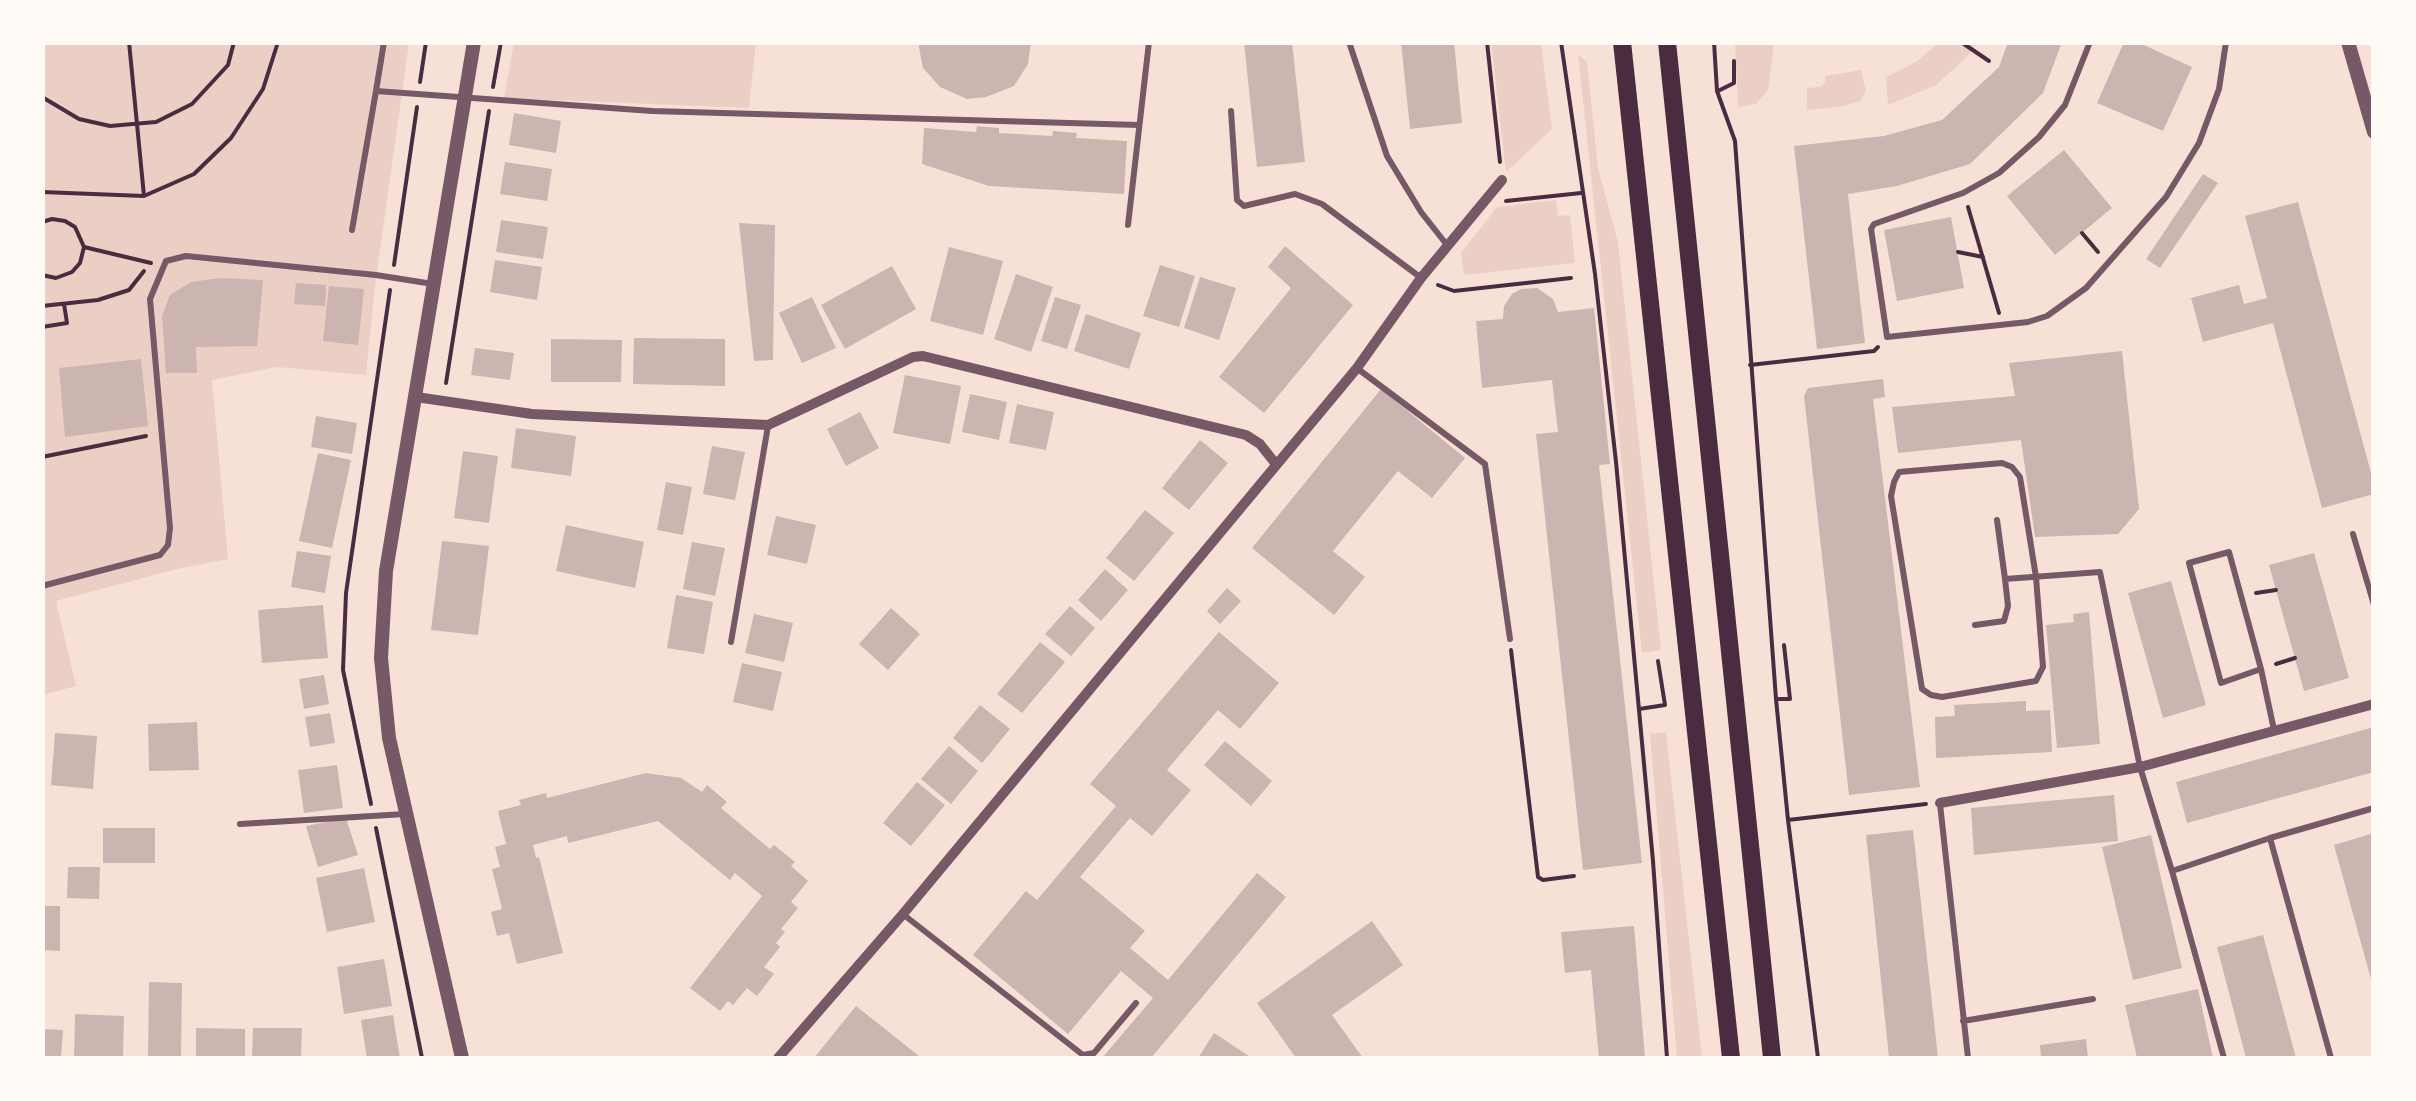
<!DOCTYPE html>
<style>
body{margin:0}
#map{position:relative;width:2416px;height:1101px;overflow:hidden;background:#f7e1d7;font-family:"IBM Plex Sans",sans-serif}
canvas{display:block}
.frame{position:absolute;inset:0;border:45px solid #fffaf5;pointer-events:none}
</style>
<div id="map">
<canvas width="2416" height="1101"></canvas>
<div class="frame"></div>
</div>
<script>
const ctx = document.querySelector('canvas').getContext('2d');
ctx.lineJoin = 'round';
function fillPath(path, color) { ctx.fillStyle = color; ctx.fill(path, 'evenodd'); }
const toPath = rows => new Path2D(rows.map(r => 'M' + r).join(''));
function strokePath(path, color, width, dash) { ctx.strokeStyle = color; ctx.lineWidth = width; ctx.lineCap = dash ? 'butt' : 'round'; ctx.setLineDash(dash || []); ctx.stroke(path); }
fillPath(toPath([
 [43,43,409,43,375,286,366,375,277,367,212,380,228,559,177,569,56,601,76,686,43,695],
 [514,43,756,43,749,108,504,98],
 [1491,43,1541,43,1552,129,1506,172],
 [1735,43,1774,43,1768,90,1756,104,1738,107],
 [1938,43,1977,43,1968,56,1936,85,1888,105,1886,77,1916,62],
 [1578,54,1587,62,1598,168,1618,242,1661,650,1642,653],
 [1861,70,1866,91,1860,101,1845,106,1807,110,1807,88,1820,87,1825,83,1825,76],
 [1556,200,1558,216,1570,215,1575,263,1464,275,1461,253,1497,207],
 [1666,732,1702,1058,1677,1058,1650,734]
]), '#ebcfc5');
fillPath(toPath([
 [918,42,1031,42,1028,64,1014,86,986,97,967,99,940,87,923,68],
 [1244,42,1292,42,1305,162,1257,167],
 [1401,42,1454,42,1462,123,1410,129],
 [2008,42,2062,42,2043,93,1970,164,1897,186,1848,194,1865,343,1817,349,1794,146,1884,136,1942,120,1999,67],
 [2124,42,2137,42,2192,67,2163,131,2097,103],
 [514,113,561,121,556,153,509,145],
 [977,126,999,128,999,133,1052,136,1053,131,1077,133,1076,138,1127,141,1124,194,989,186,922,164,924,128,976,132],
 [2064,150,2112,208,2055,255,2007,196],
 [505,162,552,169,547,201,500,194],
 [2203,174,2218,183,2160,268,2146,259],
 [2298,202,2374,484,2374,494,2322,508,2273,323,2203,342,2191,298,2239,285,2244,304,2267,298,2245,216],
 [1951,217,1964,288,1897,301,1884,230],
 [501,220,548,227,543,259,496,252],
 [739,223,775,225,773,360,754,361],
 [1285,246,1353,305,1264,413,1219,377,1291,288,1268,267],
 [949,247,1003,261,983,335,930,321],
 [495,260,542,267,537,300,490,292],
 [1160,265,1195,276,1179,327,1143,316],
 [892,266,916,309,845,349,821,305],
 [1016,274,1053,287,1031,352,994,339],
 [1200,277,1236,288,1219,340,1184,328],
 [220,278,263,280,257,346,196,347,197,373,166,373,162,316,170,295,191,282],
 [296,283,326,285,325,306,294,304],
 [329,286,364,289,358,345,323,341],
 [1537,288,1553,299,1558,312,1594,308,1610,464,1599,465,1642,863,1583,870,1536,434,1558,432,1552,380,1482,388,1476,321,1503,319,1504,306,1512,294,1521,289],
 [812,297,836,348,802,363,779,313],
 [1055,297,1081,305,1067,349,1041,341],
 [1086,314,1141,333,1129,369,1074,351],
 [634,338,725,339,725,386,633,384],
 [551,339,622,340,621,382,551,382],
 [475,348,514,353,510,380,471,375],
 [2122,351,2139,509,2118,534,2035,537,2021,440,1898,453,1892,407,2015,396,2009,363],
 [141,359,148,426,65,437,59,368],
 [905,375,961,386,950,444,893,433],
 [1883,379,1885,397,1873,399,1920,787,1849,795,1804,396,1808,388],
 [1381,389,1465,458,1432,498,1398,471,1333,551,1365,577,1334,615,1252,548],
 [970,394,1007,402,999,440,962,432],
 [1017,404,1054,412,1046,450,1009,443],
 [860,412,879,448,846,466,827,429],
 [316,416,357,423,352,454,311,447],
 [516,428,576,436,571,476,511,468],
 [1200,440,1228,463,1189,510,1162,488],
 [712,446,745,452,735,500,703,494],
 [463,451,498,456,489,523,454,518],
 [318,453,351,460,332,548,299,541],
 [666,482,692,487,683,535,657,530],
 [1145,510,1174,533,1134,581,1106,558],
 [776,516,816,525,807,564,767,555],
 [566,525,644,542,635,588,556,571],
 [442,541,489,546,478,635,431,630],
 [692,542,725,548,715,596,683,589],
 [297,551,331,556,325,593,291,587],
 [2314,553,2349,678,2304,691,2269,565],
 [1105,569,1128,590,1101,621,1078,600],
 [2171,581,2206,705,2163,718,2128,593],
 [1227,588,1241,601,1220,624,1207,611],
 [676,595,713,602,704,654,667,648],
 [323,605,328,658,262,663,258,610],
 [1070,606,1095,628,1071,656,1045,634],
 [891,608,920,634,888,670,859,644],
 [2089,612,2100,744,2057,748,2046,625,2074,622,2073,614],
 [754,614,793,623,784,662,745,653],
 [1219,632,1279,683,1240,729,1218,710,1167,770,1191,790,1152,836,1130,818,1080,877,1145,931,1130,948,1168,980,1257,873,1286,897,1151,1058,1102,1058,1153,998,1121,971,1068,1034,973,955,1026,891,1037,900,1116,806,1090,784],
 [1040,642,1065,662,1022,713,997,694],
 [742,663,782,672,773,711,733,702],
 [324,675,329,704,304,709,299,679],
 [2026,701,2026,711,2050,710,2052,752,1936,758,1935,717,1955,716,1954,705],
 [980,705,1010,729,982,763,953,738],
 [330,713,335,743,310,747,305,717],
 [197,722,199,770,149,771,148,724],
 [2374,727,2374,772,2187,823,2176,782],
 [55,733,97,736,93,789,51,785],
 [1225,741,1272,781,1251,806,1204,765],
 [949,746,978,771,951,804,921,779],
 [337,765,343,808,304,813,298,770],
 [646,773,681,778,702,792,707,785,727,802,721,808,770,849,774,845,795,862,791,866,808,881,791,902,798,908,781,929,785,932,776,943,780,947,764,967,774,974,757,996,747,988,733,1005,728,1001,720,1011,690,988,762,896,735,873,730,880,658,821,568,843,567,836,533,845,536,858,539,857,563,953,517,964,509,933,497,936,491,912,502,909,492,869,500,867,495,847,506,844,498,811,521,805,519,800,546,793,547,798],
 [917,782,945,805,911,846,883,823],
 [2114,795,2118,841,1974,855,1971,808],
 [346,818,358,855,318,867,306,826],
 [103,828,155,828,155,863,103,863],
 [1913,830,1938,1058,1889,1058,1866,835],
 [2374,833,2374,983,2372,983,2334,845],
 [2151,835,2182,968,2133,980,2102,847],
 [68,867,100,867,99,899,67,898],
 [364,868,375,922,327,932,316,878],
 [42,906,60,906,60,951,42,950],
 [1372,921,1403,965,1332,1015,1363,1058,1296,1058,1257,1003],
 [1634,926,1645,1058,1599,1058,1591,970,1565,973,1561,932],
 [2263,935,2296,1058,2246,1058,2217,947],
 [384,959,392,1006,344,1014,337,967],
 [149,982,182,983,181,1058,148,1058],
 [2198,989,2213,1058,2137,1058,2125,1005],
 [856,1006,919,1056,917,1058,814,1058],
 [75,1014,124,1016,123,1058,74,1058],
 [393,1015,400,1058,367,1058,361,1020],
 [196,1028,245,1029,245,1058,196,1058],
 [253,1028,302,1028,301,1058,252,1058],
 [42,1029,63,1030,61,1058,42,1058],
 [1214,1033,1252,1058,1198,1058],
 [2086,1039,2088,1058,2041,1058,2040,1045]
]), '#ccb4b1');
strokePath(toPath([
 [129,42,144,196],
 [1487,42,1500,162],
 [1561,42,1595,274,1616,462,1653,861,1667,1058],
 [1714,42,1717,91,1735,141,1776,699,1788,820,1818,1058],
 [1961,42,1989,61],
 [420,82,426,42],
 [493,87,501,42],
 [1718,91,1734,83,1734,61],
 [42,97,79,119,110,126,156,122,192,104,228,65,234,42],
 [42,192,144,196,194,174,231,138,263,89,278,42],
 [1506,201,1581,193],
 [1968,207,1999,313],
 [42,222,52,219,65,221,75,227,84,247,80,263,72,272,56,278,42,275],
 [2082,233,2098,252],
 [84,247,151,263],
 [1958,252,1983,257],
 [394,265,417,107],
 [1438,285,1454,291,1571,278],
 [42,306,98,300,129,290,144,271],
 [42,327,67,323,64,304],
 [1750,365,1874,351,1878,347],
 [446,383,489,111],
 [42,457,146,436],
 [2256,593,2276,590],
 [1511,650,1538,877,1543,880,1574,876],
 [2276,664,2295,658],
 [1779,699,1790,699,1784,645],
 [1639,709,1665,705,1658,661],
 [371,804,343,670,346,593,390,290],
 [1788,820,1926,804],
 [376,828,422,1058]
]), '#4a2c40', 4);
strokePath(toPath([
 [1349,42,1387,156,1421,212,1447,245],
 [2090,42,2065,105,2039,137,1999,173,1963,193,1874,224,1871,229,1887,337,2028,322,2047,316,2086,288,2166,197,2199,143,2219,89,2226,42],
 [376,91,384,42],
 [1231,111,1237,200,1244,206,1295,194,1322,204,1420,277],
 [1128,225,1149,42],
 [352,230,376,91,652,111,1139,125],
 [1358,369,1485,464,1510,639],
 [2002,463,2012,467,2020,477,2036,577,2043,667,2036,681,1942,697,1931,695,1922,689,1891,496,1894,482,1899,472,2002,463],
 [1997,520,2005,579],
 [2353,534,2374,605],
 [42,586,160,555,168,545,170,528,150,299,166,261,186,256,376,275,433,284],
 [1975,625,2004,621,2008,606,2005,579,2100,572,2140,767,2172,871,2270,838,2331,1058],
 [731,642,768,426],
 [2261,669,2221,683,2189,563,2229,552,2261,669,2274,730],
 [1940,804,1968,1058],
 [240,824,405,814],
 [2270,838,2374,808],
 [2172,871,2224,1058],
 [904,915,1083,1055,1094,1053,1136,1003],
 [1963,1021,2093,999]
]), '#755966', 6);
strokePath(toPath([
 [416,397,532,414,768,425,913,357,923,356,1246,435,1260,444,1275,463],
 [1940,803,2140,767,2374,704],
 [778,1058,903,914,1357,368,1421,278,1502,180]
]), '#755966', 10);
strokePath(toPath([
 [2348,42,2374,132],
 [462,1058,389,738,381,658,386,571,474,42]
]), '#755966', 14);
strokePath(toPath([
 [1622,42,1731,1058],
 [1667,42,1772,1058]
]), '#4a2c40', 18);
</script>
